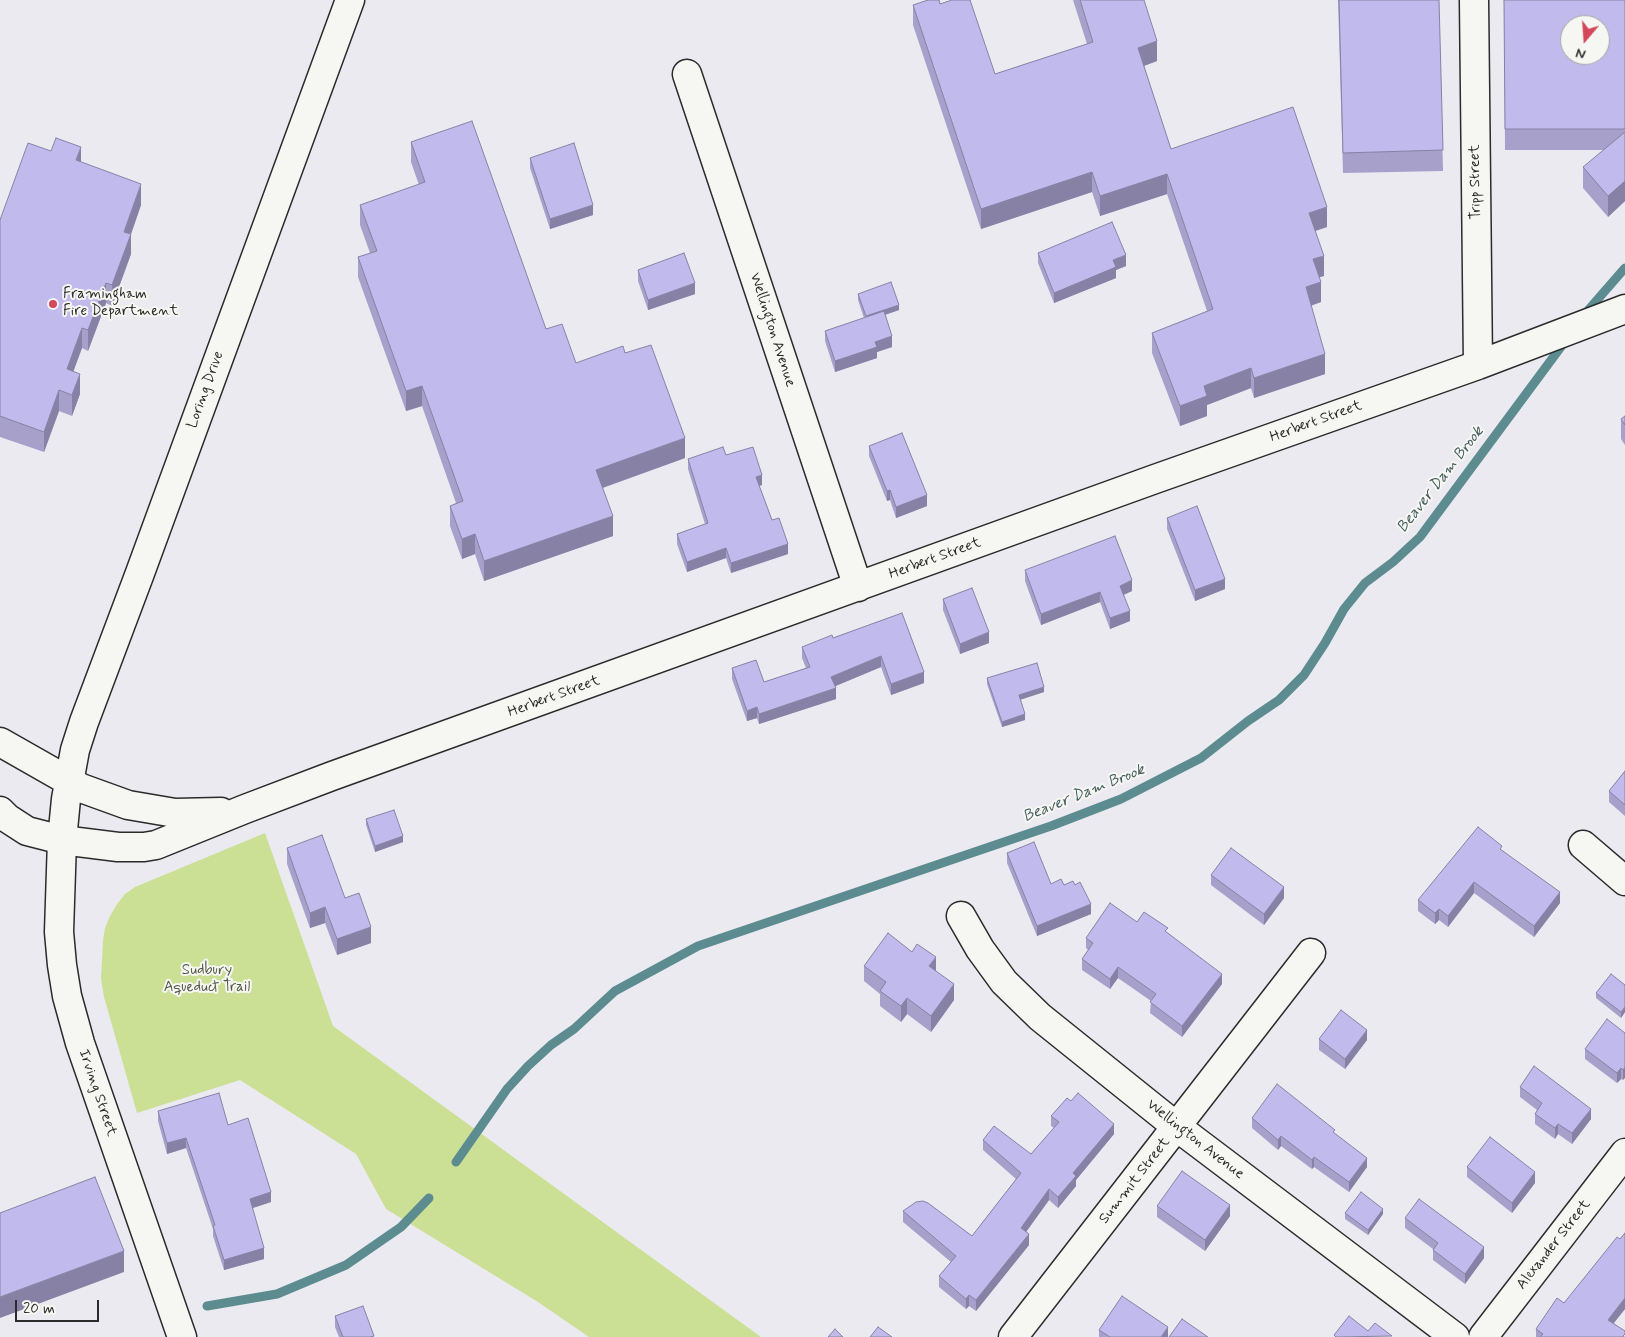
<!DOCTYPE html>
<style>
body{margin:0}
#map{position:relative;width:1625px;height:1337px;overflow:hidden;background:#ebeaf1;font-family:Mynerve,sans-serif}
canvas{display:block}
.north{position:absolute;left:1560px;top:15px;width:50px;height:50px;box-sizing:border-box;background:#f6f6f2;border:1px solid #a5a5a2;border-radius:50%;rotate:198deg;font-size:14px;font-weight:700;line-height:20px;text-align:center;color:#2b2b2b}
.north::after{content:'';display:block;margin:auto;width:18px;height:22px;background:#d1495b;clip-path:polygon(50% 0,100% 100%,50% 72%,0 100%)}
.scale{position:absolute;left:15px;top:1300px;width:84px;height:22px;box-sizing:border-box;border:2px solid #2b2b2b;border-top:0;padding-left:6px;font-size:15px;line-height:18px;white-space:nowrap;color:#2b2b2b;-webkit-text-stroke:4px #f6f6f2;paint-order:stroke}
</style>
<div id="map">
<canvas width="1625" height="1337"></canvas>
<div class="north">N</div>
<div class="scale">20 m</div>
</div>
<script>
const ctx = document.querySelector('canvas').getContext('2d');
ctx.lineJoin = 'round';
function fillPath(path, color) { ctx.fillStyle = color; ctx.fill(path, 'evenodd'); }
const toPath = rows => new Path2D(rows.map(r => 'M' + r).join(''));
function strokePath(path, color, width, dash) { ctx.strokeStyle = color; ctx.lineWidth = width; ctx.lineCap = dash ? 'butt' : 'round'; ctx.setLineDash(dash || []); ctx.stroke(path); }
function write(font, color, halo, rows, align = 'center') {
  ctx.font = font + ' Mynerve,sans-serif'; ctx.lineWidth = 4; ctx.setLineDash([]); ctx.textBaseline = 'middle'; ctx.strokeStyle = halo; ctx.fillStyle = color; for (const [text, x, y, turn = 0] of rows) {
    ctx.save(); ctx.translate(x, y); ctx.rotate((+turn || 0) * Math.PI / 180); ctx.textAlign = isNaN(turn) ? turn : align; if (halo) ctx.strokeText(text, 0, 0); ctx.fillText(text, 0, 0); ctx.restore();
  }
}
fillPath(toPath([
 [265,833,333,1026,761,1337,589,1337,538,1302,386,1209,356,1154,240,1080,137,1113,104,997,101,979,103,941,105,928,110,916,117,904,125,894,135,887]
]), '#cbe095');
strokePath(toPath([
 [1584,315,1625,268],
 [456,1162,507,1089,528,1066,551,1045,574,1029,615,991,698,946,1051,826,1121,799,1201,758,1248,721,1279,700,1304,675,1325,643,1344,609,1365,583,1393,562,1420,537,1566,340],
 [207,1306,277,1294,346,1265,401,1227,429,1198]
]), '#5c8c90', 9);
const minor = toPath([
 [1474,0,1478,365],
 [687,74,858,587],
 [0,742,81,788,128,805,175,813,221,812],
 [0,811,7,818,27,831,62,840,118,847,144,847,156,845,245,809,332,776,1155,479,1478,365,1625,309],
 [1583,845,1625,881],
 [961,916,980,949,1004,982,1040,1017,1177,1127,1455,1337],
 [182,1337,80,1043,67,996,62,965,59,932,62,840,66,799,75,750,84,722,140,573,350,0],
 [1013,1337,1311,953],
 [1483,1337,1625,1153]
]);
strokePath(minor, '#2b2b2b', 31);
strokePath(minor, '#f6f6f2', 28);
fillPath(toPath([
 [1073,0,1144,0,1157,61,1144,66,1171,149,1327,227,1315,231,1324,276,1319,277,1321,302,1311,306,1325,374,1254,398,1251,388,1207,405,1207,416,1180,426,1152,353,1152,333,1207,311,1167,194,1100,216,1092,192,981,229,913,25,913,5,940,4,995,74,1087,44],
 [1338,0,1439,0,1443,171,1343,173],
 [1504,0,1625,0,1625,201,1608,217,1583,188,1583,167,1604,150,1505,150],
 [411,142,546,329,576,363,625,353,685,458,603,488,613,536,484,581,475,554,462,559,450,526,450,506,456,503,422,406,406,411,358,277,358,257,370,253,360,225,360,205,419,185,411,162],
 [530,158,593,215,550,229,530,168],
 [81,162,141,205,131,234,131,254,112,306,106,303,88,351,82,348,73,371,80,394,72,416,59,411,44,452,0,437,0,220],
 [1038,253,1126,266,1116,270,1116,278,1054,303,1038,263],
 [638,270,695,294,648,310,638,281],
 [858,294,899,310,885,315,892,347,877,352,877,358,835,372,825,341,825,331,864,318,858,300],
 [1625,416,1625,445,1621,439,1621,419],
 [869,446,927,506,896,518,890,500,887,501,869,456],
 [726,455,762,485,759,486,772,520,788,554,731,573,726,558,687,572,677,544,677,534,705,524,688,469,688,459],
 [1167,518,1225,589,1195,601,1167,529],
 [1025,570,1132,591,1124,595,1130,621,1110,629,1100,602,1041,625,1025,581],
 [943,599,989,643,960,654,943,610],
 [902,613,924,683,891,695,881,667,835,686,836,699,759,724,757,718,747,721,732,679,732,668,764,682,806,668,802,658,802,647,833,638],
 [987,678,1044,692,1020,700,1025,720,1002,727,987,684],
 [1625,771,1625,816,1609,802,1609,791],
 [366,819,403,842,375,852,366,825],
 [287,848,371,943,337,955,325,923,310,928,287,864],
 [1502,850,1560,903,1534,937,1474,893,1448,927,1439,920,1435,924,1418,911,1418,900],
 [1007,853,1051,884,1075,885,1091,914,1037,936,1007,863],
 [1211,875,1284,898,1264,925,1211,885],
 [1137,922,1168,933,1222,984,1182,1037,1150,1013,1151,1001,1118,978,1110,989,1082,970,1082,959,1088,950,1086,948,1086,938],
 [912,952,936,971,954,1000,931,1032,907,1014,901,1022,880,1006,880,994,864,981,864,966],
 [1625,985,1625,1012,1621,1018,1596,998,1596,993],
 [1625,1033,1623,1080,1621,1079,1617,1083,1585,1059,1585,1049],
 [1319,1039,1367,1040,1345,1069,1319,1050],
 [1520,1087,1591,1119,1572,1144,1558,1134,1555,1139,1535,1124,1535,1114,1537,1110,1520,1097],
 [158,1111,228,1125,271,1202,252,1208,264,1259,224,1270,213,1236,213,1229,186,1148,167,1154,158,1121],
 [1051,1116,1114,1134,1076,1180,1076,1186,1058,1208,1049,1200,1026,1232,1029,1245,976,1311,969,1306,966,1309,939,1287,939,1276,951,1262,903,1222,903,1211,972,1236,1016,1179,983,1150,983,1140,1031,1154,1054,1128,1051,1126],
 [1252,1118,1335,1134,1367,1167,1349,1192,1314,1167,1312,1169,1281,1146,1278,1150,1252,1128],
 [1467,1167,1535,1183,1512,1213,1467,1177],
 [1157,1206,1230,1216,1205,1251,1157,1217],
 [1345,1213,1383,1214,1368,1235,1345,1219],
 [1405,1218,1484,1258,1465,1284,1433,1260,1433,1249,1405,1228],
 [1625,1233,1625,1309,1614,1323,1625,1337,1536,1337,1536,1329,1564,1303],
 [335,1316,374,1337,339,1337,335,1327],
 [1099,1330,1168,1337,1099,1337]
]), '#a6a0cb');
fillPath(toPath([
 [1157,41,1157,61,1138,68,1138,48],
 [81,147,81,168,76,160],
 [1092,172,1092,192,981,229,981,209],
 [1167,174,1167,194,1100,216,1100,196],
 [1625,181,1625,201,1608,217,1608,196],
 [141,184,141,205,131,234,131,254,112,306,112,285,124,232],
 [593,205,593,215,550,229,550,219],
 [1327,207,1327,227,1309,233,1309,213],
 [1126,255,1126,266,1116,270,1116,278,1054,303,1054,293,1113,260],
 [1324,256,1324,276,1313,279,1313,259],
 [1321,282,1321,302,1306,307,1306,287],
 [106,283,106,303,88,351,88,330],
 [695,283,695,294,648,310,648,300],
 [899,305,899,310,866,321,866,316],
 [82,328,82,348,67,389,67,369],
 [892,336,892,347,877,352,877,358,835,372,835,361,875,342],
 [1325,354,1325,374,1254,398,1254,378],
 [1251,368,1251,388,1207,405,1207,416,1180,426,1180,406,1204,386],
 [80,374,80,394,72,416,72,395],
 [422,386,422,406,406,411,406,391],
 [59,390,59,411,44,452,44,432],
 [685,438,685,458,596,490,596,470],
 [762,475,762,485,756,487,756,477],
 [890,490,890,500,887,501,887,491],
 [927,495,927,506,896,518,896,507],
 [613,516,613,536,484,581,484,561],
 [475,534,475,554,462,559,462,539],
 [788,544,788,554,731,573,731,563],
 [726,548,726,558,687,572,687,562],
 [1225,579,1225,589,1195,601,1195,590],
 [1132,580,1132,591,1120,596,1120,586],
 [1100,592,1100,602,1041,625,1041,614],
 [1130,611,1130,621,1110,629,1110,618],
 [989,632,989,643,960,654,960,644],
 [881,656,881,667,831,688,831,677],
 [924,672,924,683,891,695,891,684],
 [1044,687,1044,692,1019,700,1019,695],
 [836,688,836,699,759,724,759,714],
 [757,707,757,718,747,721,747,711],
 [1025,714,1025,720,1002,727,1002,722],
 [403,836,403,842,375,852,375,846],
 [1474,882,1474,893,1448,927,1448,916],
 [1284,887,1284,898,1264,925,1264,914],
 [1560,892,1560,903,1534,937,1534,926],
 [1091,904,1091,914,1037,936,1037,926],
 [325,907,325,923,310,928,310,913],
 [1439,909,1439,920,1435,924,1435,913],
 [371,927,371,943,337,955,337,939],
 [936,957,936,973,929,966],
 [1118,967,1118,978,1110,989,1110,979],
 [1222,974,1222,984,1182,1037,1182,1026],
 [954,984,954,1000,931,1032,931,1016],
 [907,998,907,1014,901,1022,901,1006],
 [1625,1007,1625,1012,1621,1018,1621,1012],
 [1367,1030,1367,1040,1345,1069,1345,1059],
 [1625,1067,1625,1078,1623,1080,1623,1070],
 [1621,1068,1621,1079,1617,1083,1617,1073],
 [1591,1109,1591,1119,1572,1144,1572,1133],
 [1114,1124,1114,1134,1076,1180,1076,1186,1058,1208,1058,1197,1073,1173],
 [1558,1124,1558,1134,1555,1139,1555,1128],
 [1281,1136,1281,1146,1278,1150,1278,1140],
 [186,1138,186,1148,167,1154,167,1143],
 [1314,1157,1314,1167,1312,1169,1312,1160],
 [1367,1158,1367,1167,1349,1192,1349,1182],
 [1535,1172,1535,1183,1512,1213,1512,1203],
 [1049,1189,1049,1200,1021,1239,1021,1228],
 [271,1192,271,1202,250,1209,250,1199],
 [1230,1205,1230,1216,1205,1251,1205,1240],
 [1383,1209,1383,1214,1368,1235,1368,1230],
 [1029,1234,1029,1245,976,1311,976,1300],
 [1484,1247,1484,1258,1465,1284,1465,1274],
 [264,1248,264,1259,224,1270,224,1260],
 [124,1251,124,1272,0,1318,0,1297],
 [969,1295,969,1306,966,1309,966,1299],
 [1625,1298,1625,1309,1608,1330,1608,1320],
 [1168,1327,1168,1337,1161,1337]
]), '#8782a5');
const building = toPath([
 [928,0,939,0,940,4,952,0,970,0,995,74,1093,42,1080,0,1144,0,1157,41,1138,48,1171,149,1293,107,1327,207,1309,213,1324,256,1313,259,1321,282,1306,287,1325,354,1254,378,1251,368,1204,386,1207,396,1180,406,1152,333,1213,309,1167,174,1100,196,1092,172,981,209,913,5,928,0],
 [1339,0,1439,0,1443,150,1343,153,1339,0],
 [1504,0,1625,0,1625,129,1505,129,1504,0],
 [1570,25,1600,25,1600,55,1570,55,1570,25],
 [472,121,546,329,562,324,576,363,623,346,625,353,651,345,685,438,596,470,613,516,484,561,475,534,462,539,450,506,463,501,422,386,406,391,358,257,377,251,360,205,425,182,411,142,472,121],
 [1625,132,1625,181,1608,196,1583,167,1625,132],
 [56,138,81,147,76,160,141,184,124,232,131,234,112,285,106,283,88,330,82,328,67,369,80,374,72,395,59,390,44,432,0,416,0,220,28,143,51,151,56,138],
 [574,143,593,205,550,219,530,158,574,143],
 [1112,222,1126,255,1113,260,1116,267,1054,293,1038,253,1112,222],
 [684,253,695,283,648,300,638,270,684,253],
 [891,282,899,305,866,316,858,294,891,282],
 [884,311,892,336,875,342,877,347,835,361,825,331,884,311],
 [1625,416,1625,425,1621,419,1625,416],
 [902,433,927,495,896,507,890,490,887,491,869,446,902,433],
 [723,447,726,455,753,447,762,475,756,477,772,520,779,518,788,544,731,563,726,548,687,562,677,534,708,523,688,459,723,447],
 [1197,506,1225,579,1195,590,1167,518,1197,506],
 [1115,536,1132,580,1120,586,1130,611,1110,618,1100,592,1041,614,1025,570,1115,536],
 [972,588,989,632,960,644,943,599,972,588],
 [902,613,924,672,891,684,881,656,831,677,836,688,759,714,757,707,747,711,732,668,756,660,764,682,810,667,802,647,832,635,833,638,902,613],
 [1037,663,1044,687,1019,695,1025,714,1002,722,987,678,1037,663],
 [1625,771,1625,805,1609,791,1625,771],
 [394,810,403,836,375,846,366,819,394,810],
 [1478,827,1502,846,1500,849,1560,892,1534,926,1474,882,1448,916,1439,909,1435,913,1418,900,1478,827],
 [322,835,345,898,359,893,371,927,337,939,325,907,310,913,287,848,322,835],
 [1034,842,1051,884,1061,879,1064,885,1073,881,1075,885,1080,882,1091,904,1037,926,1007,853,1034,842],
 [1231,848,1284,887,1264,914,1211,875,1231,848],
 [1110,903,1137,922,1144,912,1168,928,1165,931,1222,974,1182,1026,1150,1002,1156,994,1118,967,1110,979,1082,959,1093,943,1086,938,1110,903],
 [888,933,912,952,917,944,936,957,929,966,954,984,931,1016,907,998,901,1006,880,991,886,982,864,966,888,933],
 [1611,974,1625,985,1625,1007,1621,1012,1596,993,1611,974],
 [1341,1010,1367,1030,1345,1059,1319,1039,1341,1010],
 [1607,1019,1625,1033,1625,1067,1623,1070,1621,1068,1617,1073,1585,1049,1607,1019],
 [1534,1066,1591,1109,1572,1133,1558,1124,1555,1128,1535,1114,1542,1103,1520,1087,1534,1066],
 [1277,1084,1335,1130,1333,1132,1367,1158,1349,1182,1314,1157,1312,1160,1281,1136,1278,1140,1252,1118,1277,1084],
 [219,1093,228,1125,248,1118,271,1192,250,1199,264,1248,224,1260,213,1226,215,1225,186,1138,167,1143,158,1111,219,1093],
 [1078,1093,1114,1124,1073,1173,1076,1176,1058,1197,1049,1189,1021,1228,1029,1234,976,1300,969,1295,966,1299,939,1276,956,1256,903,1211,916,1202,923,1201,928,1203,972,1236,1021,1173,983,1140,994,1126,1031,1154,1059,1122,1051,1116,1067,1098,1071,1101,1078,1093],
 [1490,1137,1535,1172,1512,1203,1467,1167,1490,1137],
 [1182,1171,1230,1205,1205,1240,1157,1206,1182,1171],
 [95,1177,124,1251,0,1297,0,1213,95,1177],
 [1361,1192,1383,1209,1368,1230,1345,1213,1361,1192],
 [1419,1199,1484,1247,1465,1274,1433,1250,1438,1243,1405,1218,1419,1199],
 [1625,1233,1625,1298,1608,1320,1625,1331,1625,1334,1622,1337,1540,1337,1543,1334,1536,1329,1557,1298,1564,1303,1617,1237,1620,1239,1625,1233],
 [1122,1296,1168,1327,1161,1337,1110,1337,1099,1330,1122,1296],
 [363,1306,374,1336,370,1337,343,1337,335,1316,363,1306],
 [1349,1316,1368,1331,1375,1323,1392,1336,1336,1337,1334,1335,1349,1316],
 [1182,1319,1208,1337,1169,1337,1182,1319],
 [878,1327,892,1337,870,1337,878,1327],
 [835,1329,843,1337,828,1337,835,1329]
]);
fillPath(building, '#c1baec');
strokePath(building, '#8782a5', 1);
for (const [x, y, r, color] of [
 [53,304,5,"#d1495b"]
]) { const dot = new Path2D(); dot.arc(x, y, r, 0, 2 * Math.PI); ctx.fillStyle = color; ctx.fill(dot); strokePath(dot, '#f6f6f2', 2); }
write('15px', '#2b2b2b', '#f6f6f2', [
 ["Tripp Street",1476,182,-91],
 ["Wellington Avenue",772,330,72],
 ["Loring Drive",206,390,-70],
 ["Herbert Street",1316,422,-20],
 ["Herbert Street",935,559,-20],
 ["Herbert Street",554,697,-20],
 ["Irving Street",97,1093,71],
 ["Wellington Avenue",1195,1140,38],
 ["Summit Street",1135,1181,-52],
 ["Alexander Street",1554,1245,-52]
]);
write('15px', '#2b2b2b', '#f6f6f2', [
 ["Framingham",63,295],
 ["Fire Department",63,312]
], 'left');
write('15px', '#535846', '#f6f6f2', [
 ["Sudbury",207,971],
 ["Aqueduct Trail",207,988]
]);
write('italic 16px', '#435c5e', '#f6f6f2', [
 ["Beaver Dam Brook",1441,480,-52],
 ["Beaver Dam Brook",1084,794,-22]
]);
</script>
